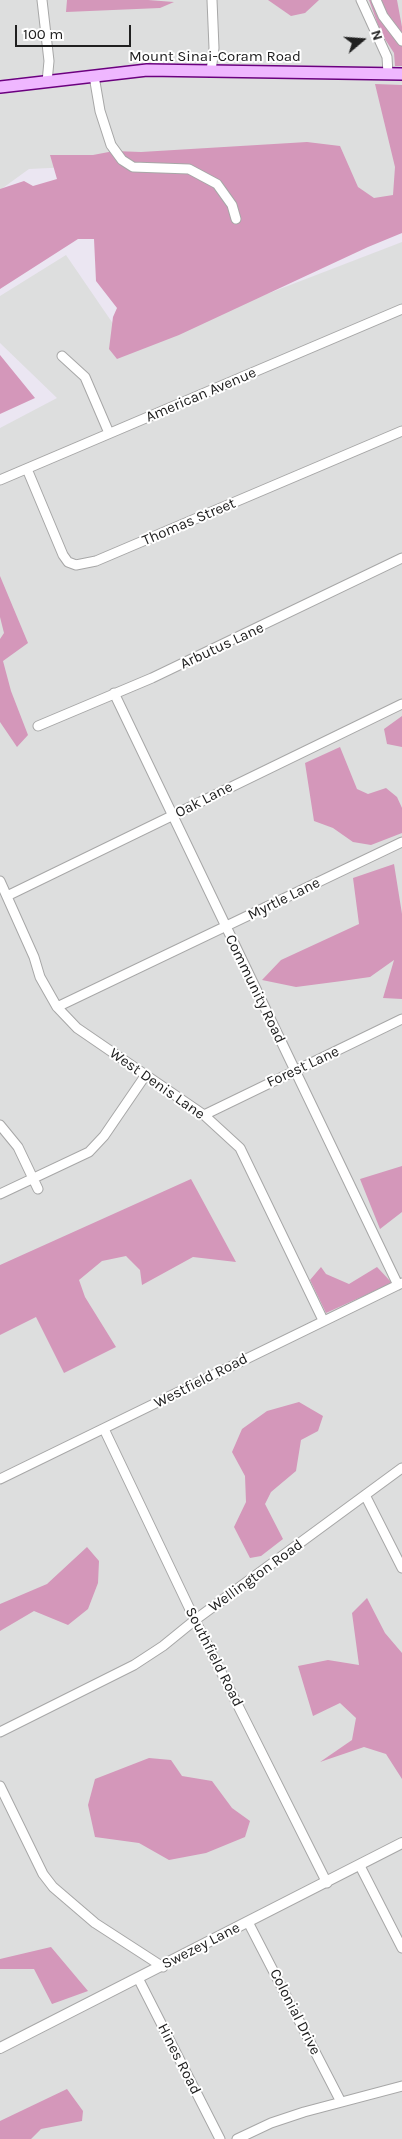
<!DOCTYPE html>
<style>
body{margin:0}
#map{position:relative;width:402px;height:2139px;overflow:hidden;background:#ebe6f2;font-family:Karla,sans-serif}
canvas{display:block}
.north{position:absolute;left:337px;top:15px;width:50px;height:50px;-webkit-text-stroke:4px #fff;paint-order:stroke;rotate:72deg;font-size:14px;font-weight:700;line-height:20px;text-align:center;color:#202020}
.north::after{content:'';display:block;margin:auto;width:18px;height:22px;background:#202020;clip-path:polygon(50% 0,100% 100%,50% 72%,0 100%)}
.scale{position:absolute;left:15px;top:25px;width:116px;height:22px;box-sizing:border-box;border:2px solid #202020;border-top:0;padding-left:6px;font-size:15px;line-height:18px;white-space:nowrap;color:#202020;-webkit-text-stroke:4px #fff;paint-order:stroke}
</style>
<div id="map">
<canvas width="402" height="2139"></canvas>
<div class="north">N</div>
<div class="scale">100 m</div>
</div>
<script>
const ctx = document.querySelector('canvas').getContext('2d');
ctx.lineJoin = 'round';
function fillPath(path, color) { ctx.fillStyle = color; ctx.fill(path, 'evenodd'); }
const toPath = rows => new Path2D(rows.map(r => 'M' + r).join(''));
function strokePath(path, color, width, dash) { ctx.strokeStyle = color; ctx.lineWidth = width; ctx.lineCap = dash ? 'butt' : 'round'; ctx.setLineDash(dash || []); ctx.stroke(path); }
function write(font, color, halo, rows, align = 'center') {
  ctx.font = font + ' Karla,sans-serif'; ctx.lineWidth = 4; ctx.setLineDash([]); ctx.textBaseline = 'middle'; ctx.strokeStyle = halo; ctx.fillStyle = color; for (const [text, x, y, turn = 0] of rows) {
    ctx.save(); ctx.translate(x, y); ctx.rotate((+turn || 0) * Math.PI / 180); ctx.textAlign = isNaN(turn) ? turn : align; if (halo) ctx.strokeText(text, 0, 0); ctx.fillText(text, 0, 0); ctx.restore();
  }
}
fillPath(toPath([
 [0,0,402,0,402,215,340,219,319,155,29,169,0,190],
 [402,242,402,2139,0,2139,0,428,57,398,0,343,0,296,66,255,129,347]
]), '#dddede');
fillPath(toPath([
 [67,0,148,0,174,2,160,8,66,12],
 [268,0,319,0,305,13,291,16],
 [369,0,397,0,402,27,402,66,395,66,394,53,381,33],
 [375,84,402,85,402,233,368,247,179,335,117,359,109,349,113,317,117,308,96,281,94,239,78,239,0,289,0,189,24,181,33,186,57,179,50,155,93,155,114,151,141,152,307,142,340,146,358,187,374,198,393,195,395,167],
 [0,355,35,398,0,414],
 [0,576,28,643,3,661,11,691,28,735,17,747,0,722,0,639,4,633,0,617],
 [402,716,402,747,387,744,384,729],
 [340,747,357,789,368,794,386,788,397,797,402,808,402,833,371,845,353,842,333,828,314,821,305,763],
 [394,864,402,914,402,999,383,998,394,960,370,977,342,981,296,987,262,980,281,960,359,924,353,878],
 [402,1166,402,1212,380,1229,360,1179],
 [191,1179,236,1262,193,1257,142,1285,140,1270,126,1256,102,1261,79,1280,85,1297,116,1347,64,1373,36,1317,0,1335,0,1265],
 [321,1267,326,1274,349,1284,377,1267,392,1283,326,1313,310,1280],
 [299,1402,323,1416,318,1431,301,1440,296,1471,271,1492,265,1504,283,1539,261,1556,250,1558,234,1527,246,1502,245,1476,232,1452,242,1429,267,1411],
 [87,1547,99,1561,98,1583,88,1609,68,1625,34,1611,0,1631,0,1604,47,1584],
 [367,1598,385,1633,402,1653,402,1779,386,1754,364,1747,320,1762,352,1740,356,1718,340,1703,313,1716,298,1666,328,1660,359,1665,352,1613],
 [149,1758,171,1760,182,1776,212,1781,232,1808,250,1821,245,1837,206,1853,169,1860,139,1843,95,1837,88,1805,95,1779],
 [51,1947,88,1991,52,2004,34,1969,0,1969,0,1959],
 [67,2089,83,2111,82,2121,41,2129,31,2139,0,2139,0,2121]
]), '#d497ba');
const minor = toPath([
 [42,0,49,61,47,82],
 [361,0,387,57,388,74],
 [376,0,383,16,402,41],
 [211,71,214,48,212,0],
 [94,76,100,111,111,145,122,160,133,167,189,169,217,184,232,205,236,219],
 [62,356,85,377,109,433],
 [27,469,63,555,68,562,76,565,96,561,402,431],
 [0,480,402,309],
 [114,693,398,1285],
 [38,726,152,678,402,558],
 [0,881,34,957,40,977,57,1007,77,1028,204,1115,240,1148,323,1320],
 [7,896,402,704],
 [57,1007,402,842],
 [204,1115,402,1019],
 [0,1125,18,1147,38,1189],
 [0,1194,89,1152,104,1136,145,1076],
 [104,1429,195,1620,327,1883],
 [0,1479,402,1283],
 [365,1495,402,1568],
 [0,1732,134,1665,163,1646,195,1620,402,1468],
 [0,1786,43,1874,53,1887,95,1923,163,1967],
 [360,1866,402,1948],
 [248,1922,341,2102],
 [138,1978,220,2139],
 [237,2139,271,2123,304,2112,402,2086]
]);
const tertiary = toPath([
 [0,2048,402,1843]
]);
const secondary = toPath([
 [0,87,147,70,402,74]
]);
strokePath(minor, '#a7a7a7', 11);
strokePath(tertiary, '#a7a7a7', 12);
strokePath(secondary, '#6b007f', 14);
strokePath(minor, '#fff', 9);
strokePath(tertiary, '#fff', 10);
strokePath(secondary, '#efb7ff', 11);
write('15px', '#202020', '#fff', [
 ["Mount Sinai-Coram Road",215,57],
 ["American Avenue",201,395,-23],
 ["Thomas Street",189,522,-23],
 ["Arbutus Lane",222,646,-25],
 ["Oak Lane",204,800,-27],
 ["Myrtle Lane",284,899,-26],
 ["Community Road",255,989,64],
 ["Forest Lane",303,1067,-25],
 ["West Denis Lane",157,1084,35],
 ["Westfield Road",201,1381,-27],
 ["Wellington Road",256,1576,-36],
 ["Southfield Road",214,1657,63],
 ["Swezey Lane",201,1946,-27],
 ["Colonial Drive",295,2012,63],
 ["Hines Road",179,2059,63]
]);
</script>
